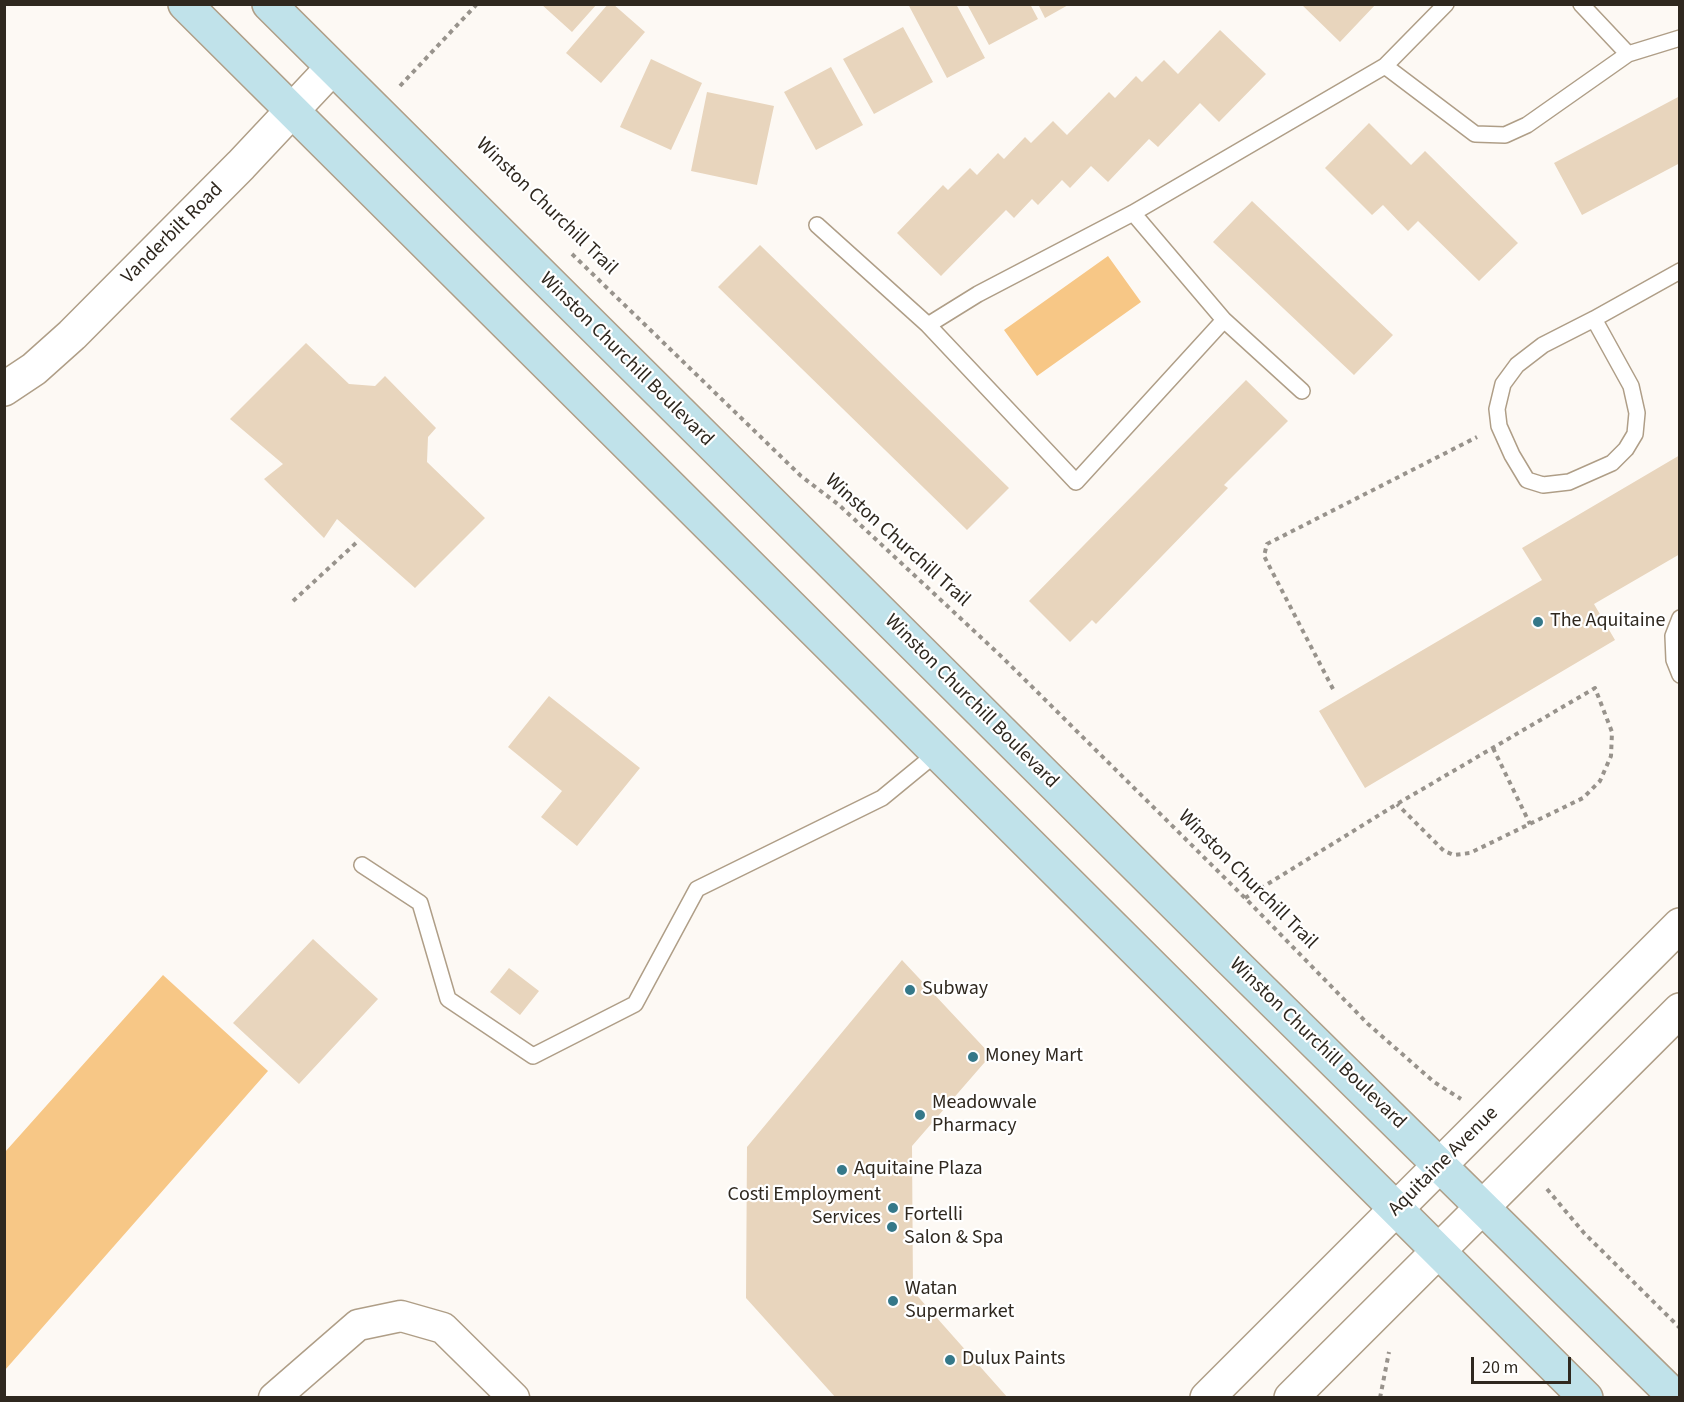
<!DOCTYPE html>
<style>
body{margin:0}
#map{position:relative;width:1684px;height:1402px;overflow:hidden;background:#fdf9f4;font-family:"Source Sans 3",sans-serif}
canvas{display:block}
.frame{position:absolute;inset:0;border:6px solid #2f281f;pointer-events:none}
.scale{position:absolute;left:1471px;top:1357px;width:100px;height:27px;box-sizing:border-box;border:3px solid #2f281f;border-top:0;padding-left:8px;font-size:18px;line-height:21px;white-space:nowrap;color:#2f281f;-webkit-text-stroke:4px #fff;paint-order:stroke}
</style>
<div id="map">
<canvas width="1684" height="1402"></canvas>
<div class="frame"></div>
<div class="scale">20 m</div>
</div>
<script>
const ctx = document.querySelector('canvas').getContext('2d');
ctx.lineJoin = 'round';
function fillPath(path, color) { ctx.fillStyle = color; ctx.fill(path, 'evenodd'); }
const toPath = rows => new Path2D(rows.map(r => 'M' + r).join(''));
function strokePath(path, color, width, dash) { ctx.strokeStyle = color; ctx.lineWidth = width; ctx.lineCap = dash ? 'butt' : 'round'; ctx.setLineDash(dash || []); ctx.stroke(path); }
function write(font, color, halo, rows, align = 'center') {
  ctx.font = font + ' "Source Sans 3",sans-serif'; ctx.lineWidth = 4.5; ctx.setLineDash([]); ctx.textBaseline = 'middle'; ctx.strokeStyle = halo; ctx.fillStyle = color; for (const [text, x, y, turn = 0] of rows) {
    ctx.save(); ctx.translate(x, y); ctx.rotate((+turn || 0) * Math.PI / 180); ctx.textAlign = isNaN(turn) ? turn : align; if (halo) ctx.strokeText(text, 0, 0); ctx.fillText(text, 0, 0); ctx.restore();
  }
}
fillPath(toPath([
 [1108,256,1141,302,1037,376,1004,330],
 [163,975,268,1071,5,1370,5,1152]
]), '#f7c786');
fillPath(toPath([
 [541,4,597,4,572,32],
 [608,4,613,4,645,32,601,83,566,53],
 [908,4,956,4,985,58,947,78],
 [967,4,1030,4,1038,19,989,45],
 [1038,4,1070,4,1045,18],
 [1301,4,1376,4,1340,42],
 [903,27,933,82,874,114,843,59],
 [1220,30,1266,74,1219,122,1200,103,1158,147,1149,139,1108,182,1091,166,1070,188,1062,180,1038,205,1032,199,1014,218,1006,210,941,276,897,233,943,185,948,190,970,168,977,175,998,153,1004,159,1025,137,1031,143,1053,121,1067,135,1109,92,1115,98,1136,76,1142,82,1164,60,1178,74],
 [651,59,702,83,671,150,620,127],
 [831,67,863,125,816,150,784,92],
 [707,92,774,106,757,185,691,171],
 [1680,96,1680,163,1582,215,1554,163],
 [1369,123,1411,165,1425,151,1518,243,1479,281,1418,221,1408,231,1383,205,1372,215,1325,168],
 [1252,201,1393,335,1354,375,1213,242],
 [760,245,1009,488,967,530,718,287],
 [306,343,349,384,375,386,385,376,436,428,428,437,427,462,485,518,415,588,337,519,324,538,264,479,283,464,230,419],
 [1246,380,1288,421,1224,485,1228,488,1096,624,1092,620,1070,642,1029,601],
 [1680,455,1680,554,1594,604,1615,640,1365,788,1319,711,1542,580,1522,548],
 [549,696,640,768,577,846,541,817,562,791,508,747],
 [313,939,378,999,299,1084,233,1023],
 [902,960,991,1055,912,1146,913,1291,1008,1398,836,1398,746,1298,747,1147],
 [509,968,539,991,520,1015,490,992]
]), '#e8d5bd');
const service = toPath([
 [1581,4,1628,54,1680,38],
 [1385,66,1475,134,1505,135,1527,125,1628,54],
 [1133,213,1224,320],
 [817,225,928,325],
 [1594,319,1631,386,1637,413,1635,434,1626,449,1612,463,1569,482,1543,485,1527,480,1512,455,1499,426,1497,409,1503,384,1517,365,1543,345,1594,319,1680,271],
 [1302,391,1224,320,1076,482,928,325,978,294,1133,213,1385,66,1446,4],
 [1680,618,1673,636,1674,660,1680,675],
 [362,865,420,903,448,999,533,1056,635,1004,697,889,882,798,938,752]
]);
const minor = toPath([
 [274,1398,358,1325,401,1316,443,1328,514,1398]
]);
const tertiary = toPath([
 [4,389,34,369,72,335,241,165,332,68],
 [1207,1398,1680,925],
 [1291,1398,1680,1010]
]);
const secondary = toPath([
 [185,4,1586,1398],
 [269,4,1229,958,1676,1398]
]);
strokePath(service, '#af9e87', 18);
strokePath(minor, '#af9e87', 33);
strokePath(tertiary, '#af9e87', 36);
strokePath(secondary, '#af9e87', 36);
strokePath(toPath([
 [400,86,477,4],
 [572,254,801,476,839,505,1002,657,1245,898,1368,1024,1434,1082,1461,1099],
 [293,601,356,543],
 [1333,689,1264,556,1267,544,1477,437],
 [1493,748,1530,824],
 [1245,898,1397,804,1595,688,1612,732,1611,756,1600,781,1583,798,1470,853,1454,855,1444,851,1397,804],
 [1547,1189,1584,1233,1680,1328],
 [1380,1398,1389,1352]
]), '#98938c', 4, [4.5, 4.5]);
strokePath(service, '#fff', 15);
strokePath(minor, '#fff', 30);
strokePath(tertiary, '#fff', 33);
strokePath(secondary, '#c0e2ea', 33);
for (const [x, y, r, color] of [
 [1538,622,6,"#357889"],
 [910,990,6,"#357889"],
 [973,1057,6,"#357889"],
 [920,1115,6,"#357889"],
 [842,1170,6,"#357889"],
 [893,1208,6,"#357889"],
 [892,1227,6,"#357889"],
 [893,1301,6,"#357889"],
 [950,1360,6,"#357889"]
]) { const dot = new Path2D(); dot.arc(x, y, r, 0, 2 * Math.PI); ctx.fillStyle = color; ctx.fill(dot); strokePath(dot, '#fff', 2); }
write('20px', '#2f281f', '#fff', [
 ["Winston Churchill Trail",546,207,44],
 ["Vanderbilt Road",173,234,-45],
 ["Winston Churchill Boulevard",626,360,45],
 ["Winston Churchill Trail",897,541,42],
 ["Winston Churchill Boulevard",971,702,45],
 ["Winston Churchill Trail",1247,880,45],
 ["Winston Churchill Boulevard",1317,1044,44],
 ["Aquitaine Avenue",1444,1162,-45]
]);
write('20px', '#2f281f', '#fff', [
 ["The Aquitaine",1550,622],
 ["Subway",922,990],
 ["Money Mart",985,1057],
 ["Meadowvale",932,1104],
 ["Pharmacy",932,1127],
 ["Aquitaine Plaza",854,1170],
 ["Costi Employment",881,1196,"right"],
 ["Services",881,1219,"right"],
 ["Fortelli",904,1216],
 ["Salon & Spa",904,1239],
 ["Watan",905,1290],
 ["Supermarket",905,1313],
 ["Dulux Paints",962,1360]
], 'left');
</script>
